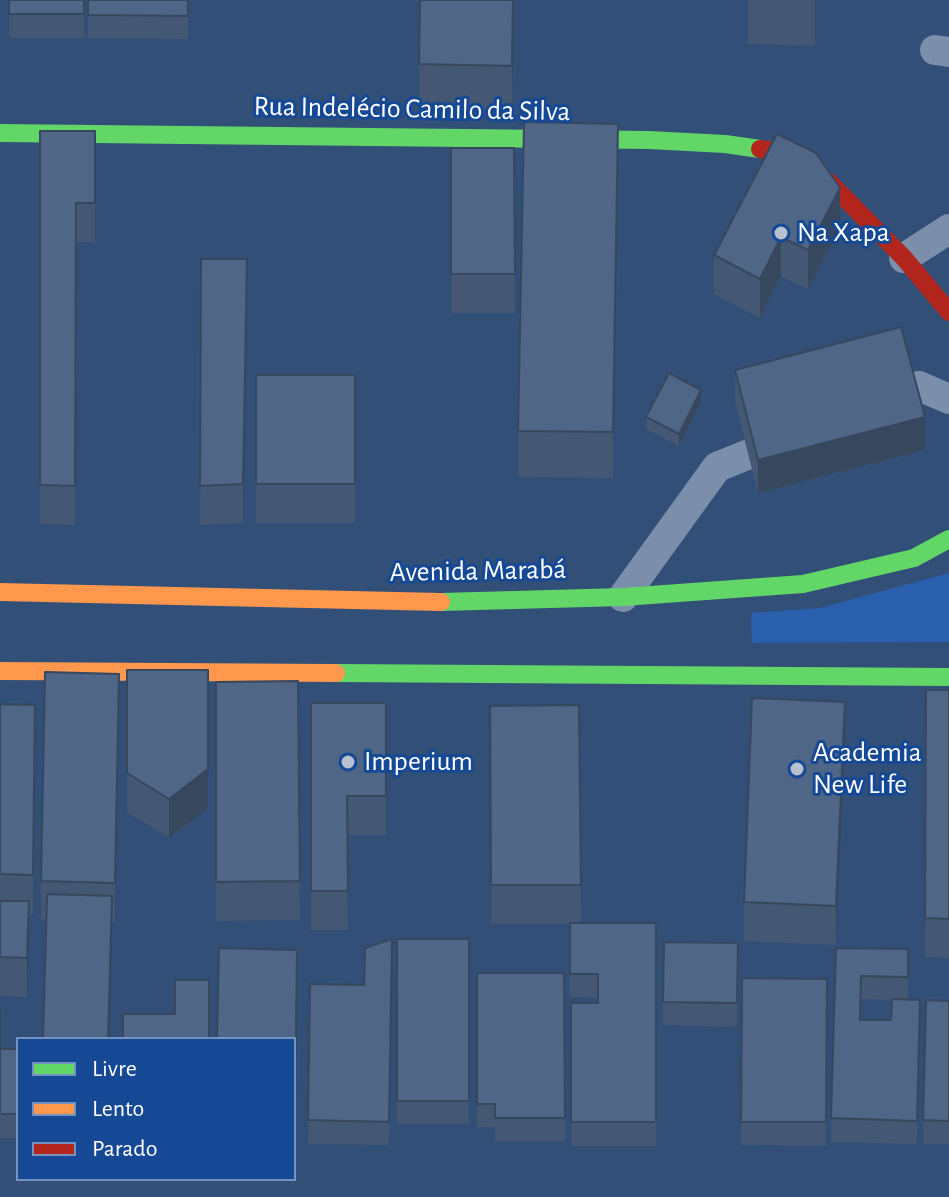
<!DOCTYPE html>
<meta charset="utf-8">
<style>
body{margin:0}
#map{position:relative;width:949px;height:1197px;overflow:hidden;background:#324f78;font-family:"Alegreya Sans",sans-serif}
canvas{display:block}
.legend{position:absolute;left:16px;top:1037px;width:280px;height:144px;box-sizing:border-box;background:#154995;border:2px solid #7392bf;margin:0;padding:10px 14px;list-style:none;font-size:24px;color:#fff}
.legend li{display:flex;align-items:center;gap:16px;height:40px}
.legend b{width:40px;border:2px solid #7392bf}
</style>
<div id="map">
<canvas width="949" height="1197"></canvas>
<ul class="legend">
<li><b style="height:10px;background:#63d668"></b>Livre</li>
<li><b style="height:10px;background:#ff974d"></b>Lento</li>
<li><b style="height:10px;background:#b3261e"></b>Parado</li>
</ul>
</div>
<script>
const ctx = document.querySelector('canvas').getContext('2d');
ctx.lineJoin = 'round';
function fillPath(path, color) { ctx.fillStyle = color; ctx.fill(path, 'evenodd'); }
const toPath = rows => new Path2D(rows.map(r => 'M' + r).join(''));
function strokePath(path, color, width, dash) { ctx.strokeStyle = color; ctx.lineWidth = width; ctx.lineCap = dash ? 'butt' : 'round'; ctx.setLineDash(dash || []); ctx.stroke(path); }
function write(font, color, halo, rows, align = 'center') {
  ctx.font = font + ' "Alegreya Sans",sans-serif'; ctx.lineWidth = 6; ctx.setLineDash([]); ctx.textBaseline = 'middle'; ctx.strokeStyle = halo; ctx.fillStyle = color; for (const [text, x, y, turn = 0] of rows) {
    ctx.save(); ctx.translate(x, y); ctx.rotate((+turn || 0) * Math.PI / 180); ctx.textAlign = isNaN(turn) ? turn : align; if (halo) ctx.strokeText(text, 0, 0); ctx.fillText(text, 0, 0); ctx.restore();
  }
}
fillPath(toPath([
 [949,573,949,642,752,643,751,613,820,608]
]), '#295fac');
strokePath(toPath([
 [935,50,949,52],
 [904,258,949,229],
 [881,401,919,386,949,399],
 [623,597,717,467,784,440]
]), '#7b8fab', 30);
strokePath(toPath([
 [0,133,649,140,725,144,760,149],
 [441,602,623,597,803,584,914,558,949,539],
 [336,673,949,677]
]), '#63d668', 18);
strokePath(toPath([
 [0,592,441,602],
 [0,671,336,673]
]), '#ff974d', 18);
strokePath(toPath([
 [760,149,789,153,830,183,904,258,949,312]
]), '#b3261e', 18);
fillPath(toPath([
 [9,0,84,0,84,38,9,38],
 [88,0,188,0,188,39,88,38],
 [514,0,512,112,419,110,419,64],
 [748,0,815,0,815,46,748,44],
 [40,131,95,131,95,242,76,242,75,525,40,524],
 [777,134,840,227,808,289,781,276,760,318,714,294,714,255],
 [451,148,514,148,515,313,451,313],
 [618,170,613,478,518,477,518,431],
 [201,259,247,298,243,523,200,525],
 [735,370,925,450,758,493,735,402],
 [256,375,355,375,355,523,256,523],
 [701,403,679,446,646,429,646,417],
 [127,670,208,808,169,838,127,812],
 [298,681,300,920,216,921,216,682],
 [926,690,949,690,949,958,925,957],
 [311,703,386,703,386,835,347,835,348,930,311,930],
 [0,704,35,705,33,914,29,914,27,997,0,996],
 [579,705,581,923,656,923,656,1146,571,1146,571,1003,598,1003,598,998,570,997,570,924,491,924,490,706],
 [119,713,115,922,112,922,110,1039,43,1039,46,920,41,920,41,881],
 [845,741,836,945,744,941,744,902],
 [392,939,389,1145,308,1144,310,984,364,985],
 [397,939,469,939,469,1124,397,1124],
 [738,943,737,1027,663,1025,663,1002],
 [836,948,908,949,908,1000,920,1024,917,1144,831,1142],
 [861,999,892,1000,891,1020,860,1020],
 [297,950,295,1131,294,1131,294,1039],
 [477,973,564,973,565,1141,495,1141,495,1127,477,1127],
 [742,978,827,979,826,1146,741,1145],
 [949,1001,949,1144,923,1144,923,1120],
 [0,1010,0,1049,18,1049,18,1138,0,1138]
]), '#445874');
fillPath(toPath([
 [513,0,514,0,512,112,512,66],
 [618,124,618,170,613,478,613,432],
 [840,188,840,227,808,289,808,250],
 [781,237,781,276,760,318,760,279],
 [247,259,247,298,243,523,243,484],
 [701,390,701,403,679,446,679,434],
 [925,417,925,450,758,493,758,460],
 [119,674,119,713,115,922,115,883],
 [845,702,845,741,836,945,836,906],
 [208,769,208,808,169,838,169,799],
 [112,896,112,943,110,1039,108,1039],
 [29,901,29,940,27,997,27,958]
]), '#37475e');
const building = toPath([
 [9,0,84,0,84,14,9,14,9,0],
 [88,0,188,0,188,16,88,15,88,0],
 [420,0,513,0,512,66,419,64,420,0],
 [524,122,618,124,613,432,518,431,524,122],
 [40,131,95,131,95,203,76,203,75,486,40,485,40,131],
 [777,134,816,153,840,188,808,250,781,237,760,279,714,255,777,134],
 [451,148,514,148,515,274,451,274,451,148],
 [201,259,247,259,243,484,200,486,201,259],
 [901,327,925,417,758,460,735,370,901,327],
 [669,373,701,390,679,434,646,417,669,373],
 [256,375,355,375,355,484,256,484,256,375],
 [127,670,208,670,208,769,169,799,127,773,127,670],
 [45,672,119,674,115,883,41,881,45,672],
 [298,681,300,881,216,882,216,682,298,681],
 [926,690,949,690,949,919,925,918,926,690],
 [752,698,845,702,836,906,744,902,752,698],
 [311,703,386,703,386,796,347,796,348,891,311,891,311,703],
 [0,704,35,705,33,875,0,874,0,704],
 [579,705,581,885,491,885,490,706,579,705],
 [47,894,112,896,108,1039,43,1039,47,894],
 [0,901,29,901,27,958,0,957,0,901],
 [570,923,656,923,656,1122,571,1122,571,1003,598,1003,598,974,570,974,570,923],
 [392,939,389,1122,308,1120,310,984,364,985,365,948,392,939],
 [397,939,469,939,469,1101,397,1101,397,939],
 [664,942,738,943,737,1003,663,1002,664,942],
 [219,948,297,950,295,1108,294,1108,294,1039,217,1039,219,948],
 [836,948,908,949,908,977,861,976,860,1020,891,1020,892,999,920,1000,917,1121,831,1118,836,948],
 [477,973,564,973,565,1118,495,1118,495,1104,477,1104,477,973],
 [742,978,827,979,826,1122,741,1122,742,978],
 [175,980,209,980,209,1039,123,1039,123,1014,175,1014,175,980],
 [926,1000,949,1001,949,1121,923,1120,926,1000],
 [0,1010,0,1049,18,1049,18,1114,0,1114,0,1010]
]);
fillPath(building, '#4f6687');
strokePath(building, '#37475e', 2);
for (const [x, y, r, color] of [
 [781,233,8,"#b7c1d0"],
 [348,762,8,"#b7c1d0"],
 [797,769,8,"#b7c1d0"]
]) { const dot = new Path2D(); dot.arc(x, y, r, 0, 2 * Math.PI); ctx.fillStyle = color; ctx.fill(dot); strokePath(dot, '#154995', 3); }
write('28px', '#fff', '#154995', [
 ["Rua Indelécio Camilo da Silva",412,109,1],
 ["Avenida Marabá",478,571,-1]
]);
write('28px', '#fff', '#154995', [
 ["Na Xapa",797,233],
 ["Academia",813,753],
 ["New Life",813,785],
 ["Imperium",364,762]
], 'left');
</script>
